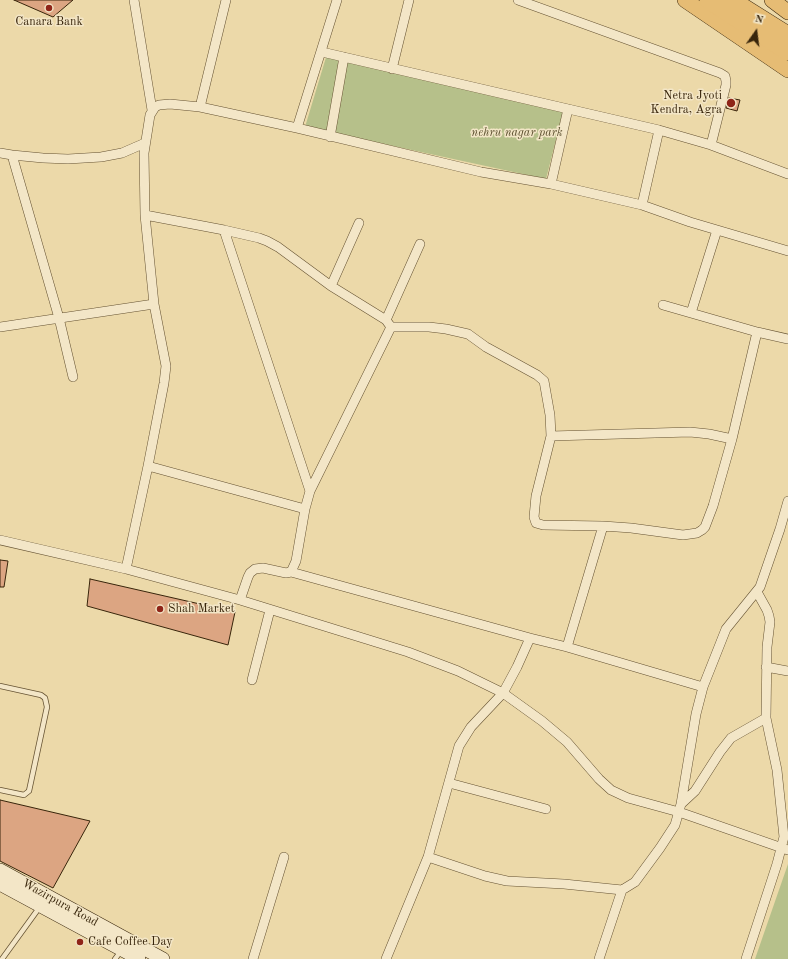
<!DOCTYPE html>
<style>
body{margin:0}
#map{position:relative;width:788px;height:959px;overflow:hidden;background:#ecd9a9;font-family:"Old Standard TT",serif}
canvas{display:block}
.north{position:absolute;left:736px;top:12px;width:40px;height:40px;-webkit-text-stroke:3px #f3e6c7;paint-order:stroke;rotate:14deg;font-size:11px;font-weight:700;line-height:16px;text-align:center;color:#38250b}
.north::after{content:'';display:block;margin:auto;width:14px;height:18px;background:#38250b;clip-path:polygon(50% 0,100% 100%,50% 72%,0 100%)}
</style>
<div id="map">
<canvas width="788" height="959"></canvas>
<div class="north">N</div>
</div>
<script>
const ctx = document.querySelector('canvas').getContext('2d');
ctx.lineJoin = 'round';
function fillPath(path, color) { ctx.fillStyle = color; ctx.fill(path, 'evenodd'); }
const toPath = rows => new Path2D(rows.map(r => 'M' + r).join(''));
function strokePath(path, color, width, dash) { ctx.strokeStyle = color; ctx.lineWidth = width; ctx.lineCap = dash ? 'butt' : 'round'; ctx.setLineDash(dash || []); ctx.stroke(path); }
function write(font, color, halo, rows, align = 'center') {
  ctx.font = font + ' "Old Standard TT",serif'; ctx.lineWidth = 3; ctx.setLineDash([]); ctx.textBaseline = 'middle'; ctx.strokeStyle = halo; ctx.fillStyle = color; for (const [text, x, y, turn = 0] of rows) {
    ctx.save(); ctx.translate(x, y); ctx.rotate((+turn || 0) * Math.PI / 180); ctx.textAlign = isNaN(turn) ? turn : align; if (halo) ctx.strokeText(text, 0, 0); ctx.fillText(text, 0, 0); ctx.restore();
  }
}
fillPath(toPath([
 [327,54,565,104,546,179,305,127],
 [788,864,788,959,755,959]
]), '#b6c08a');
const building = toPath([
 [14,0,73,0,53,17,14,0],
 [729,98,740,100,737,111,726,108,729,98],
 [0,560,8,561,4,587,0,587,0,560],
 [90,579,235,612,228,645,87,606,90,579],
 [0,800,90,821,53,888,0,861,0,800]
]);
fillPath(building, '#dca582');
strokePath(building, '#38250b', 1);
const lane = toPath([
 [0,686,41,695,45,698,47,707,29,791,24,795,0,790],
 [2,959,39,908],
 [115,959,121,951]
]);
const street = toPath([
 [134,0,152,110],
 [518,0,720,73,725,76,726,81,726,85,711,145],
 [322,52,659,130,711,145,788,174],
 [392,69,409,0],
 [200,107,226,0],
 [297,128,337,0],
 [330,137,344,57],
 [0,153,12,155,43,158,68,159,101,157,122,153,145,143],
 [12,155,59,318,73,377],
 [551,184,568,109],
 [642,205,659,130],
 [145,215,224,230,259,238,267,241,278,247,331,286,386,320,391,327,310,491,305,509,296,561,291,572],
 [224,230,310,491],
 [331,286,359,223],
 [663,305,757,332,788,339],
 [691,313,717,230],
 [386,320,420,244],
 [0,327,154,304],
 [391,327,429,327,446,329,468,334,486,347,537,375,544,381,550,415,551,436,536,496,534,517,536,523,543,525,603,526,631,528,683,535,697,533,702,530,705,527,713,506,732,439,757,332],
 [551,436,690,432,709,434,732,439],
 [148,466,305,509],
 [0,540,126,569,240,600,248,577,250,573,255,569,263,568,286,573,291,572,530,638,567,647,703,687],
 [126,569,148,466,164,383,166,366,154,304,145,215,144,153,150,115,155,107,159,105,170,104,200,107,297,128,481,172,551,184,642,205,690,222,788,251],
 [240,600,408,652,458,671,503,693,542,721,567,742,599,779,611,790,628,798,679,812,788,850],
 [567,647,603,526],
 [766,667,788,671],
 [252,680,270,610],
 [449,783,546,809],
 [681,804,695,791,720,752,731,738,766,718],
 [428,857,485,876,507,881,564,884,622,890,635,882,660,848,675,825,681,804,696,714,703,687,726,629,760,587,780,529,788,501],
 [253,959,284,857],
 [386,959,428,857,459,746,471,727,503,693,517,667,530,638],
 [599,959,622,890],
 [746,959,777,864,784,837,777,770,766,718,767,647,770,622,769,616,767,610,757,592]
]);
const secondary = toPath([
 [0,870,163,959],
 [0,884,139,959]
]);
const primary = toPath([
 [685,0,788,70],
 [772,0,788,12]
]);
const highway = toPath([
 [708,0,788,52],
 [732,0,788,35]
]);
strokePath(lane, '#655232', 6);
strokePath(street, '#655232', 10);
strokePath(secondary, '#38250b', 14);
strokePath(primary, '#38250b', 16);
strokePath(highway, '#38250b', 18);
strokePath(lane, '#f3e6c7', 4.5);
strokePath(street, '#f3e6c7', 9);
strokePath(secondary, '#f3e6c7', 13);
strokePath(primary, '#e6bc74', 15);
strokePath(highway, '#e6bc74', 17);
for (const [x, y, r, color] of [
 [49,8,4,"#8f2418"],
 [731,103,5,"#8f2418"],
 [160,609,4,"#8f2418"],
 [80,942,4,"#8f2418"]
]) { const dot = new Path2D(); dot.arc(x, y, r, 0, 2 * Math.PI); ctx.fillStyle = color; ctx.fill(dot); strokePath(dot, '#f3e6c7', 1.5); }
write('12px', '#38250b', '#f3e6c7', [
 ["Canara Bank",49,22,"center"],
 ["Netra Jyoti",722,96,"right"],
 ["Kendra, Agra",722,110,"right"],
 ["Shah Market",168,609],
 ["Cafe Coffee Day",88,942]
], 'left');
write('italic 12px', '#584c2b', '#f3e6c7', [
 ["nehru nagar park",517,133]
]);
write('12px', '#38250b', '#f3e6c7', [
 ["Wazirpura Road",60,903,29]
]);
</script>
